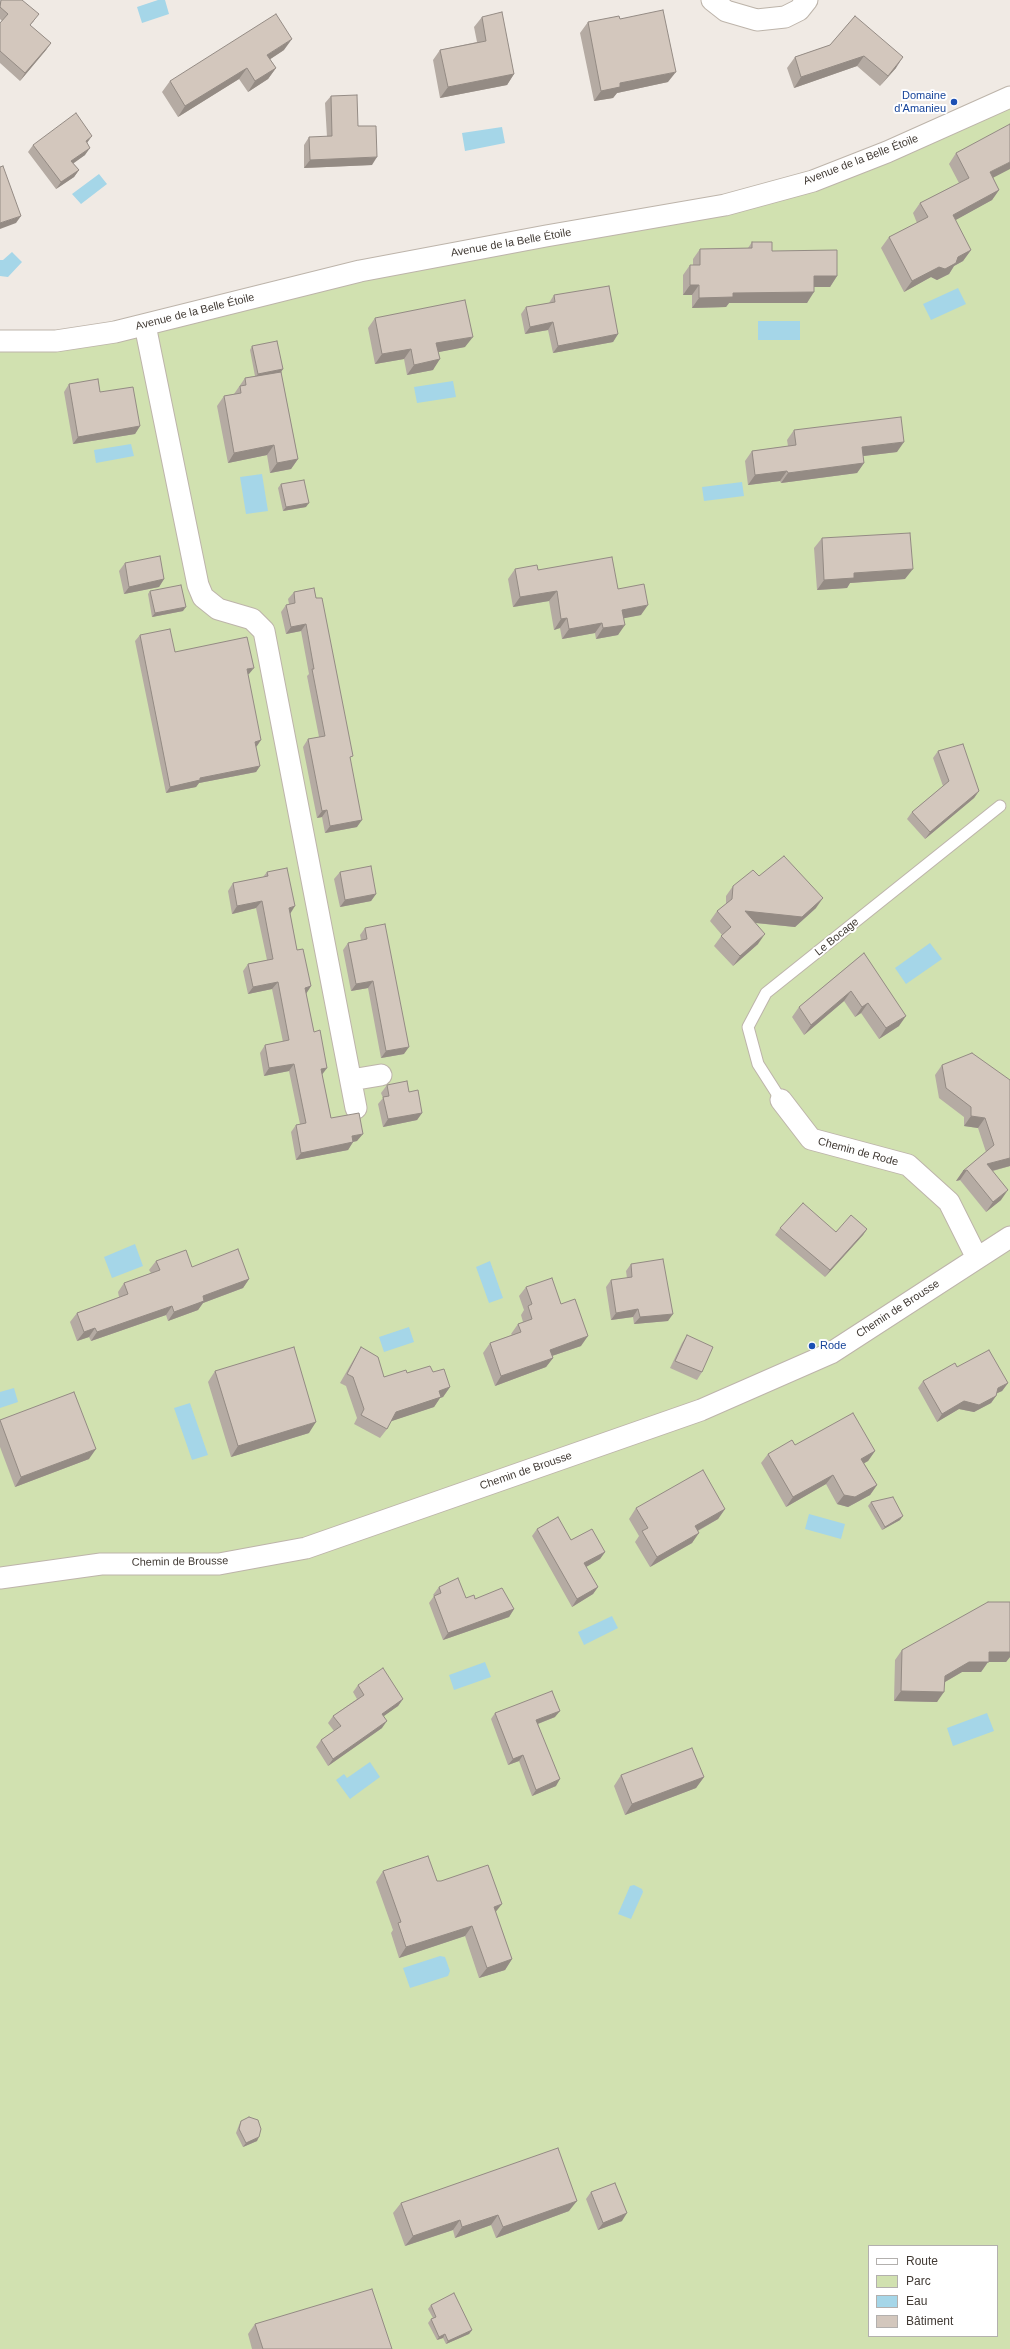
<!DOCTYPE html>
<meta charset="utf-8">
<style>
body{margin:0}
#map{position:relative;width:1010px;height:2349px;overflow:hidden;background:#f0eae4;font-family:Helvetica,sans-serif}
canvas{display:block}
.legend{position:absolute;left:868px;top:2245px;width:130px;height:92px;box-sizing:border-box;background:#fff;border:1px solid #b3b0ae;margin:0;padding:5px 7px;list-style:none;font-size:12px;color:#413a34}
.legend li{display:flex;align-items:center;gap:8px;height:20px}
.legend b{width:20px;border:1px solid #b3b0ae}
</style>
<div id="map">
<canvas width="1010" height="2349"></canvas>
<ul class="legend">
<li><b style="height:5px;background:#fff"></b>Route</li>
<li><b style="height:11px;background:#d1e1b0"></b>Parc</li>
<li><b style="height:11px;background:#a5d6e8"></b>Eau</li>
<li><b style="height:11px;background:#d3c7bd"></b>Bâtiment</li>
</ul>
</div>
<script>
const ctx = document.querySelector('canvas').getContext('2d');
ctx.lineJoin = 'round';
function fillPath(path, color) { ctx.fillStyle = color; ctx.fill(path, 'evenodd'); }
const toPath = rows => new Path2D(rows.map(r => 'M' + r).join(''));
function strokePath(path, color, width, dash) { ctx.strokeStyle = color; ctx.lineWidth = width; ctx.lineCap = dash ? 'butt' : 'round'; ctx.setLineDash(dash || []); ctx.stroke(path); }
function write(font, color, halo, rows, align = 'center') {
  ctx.font = font + ' Helvetica,sans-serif'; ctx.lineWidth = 4; ctx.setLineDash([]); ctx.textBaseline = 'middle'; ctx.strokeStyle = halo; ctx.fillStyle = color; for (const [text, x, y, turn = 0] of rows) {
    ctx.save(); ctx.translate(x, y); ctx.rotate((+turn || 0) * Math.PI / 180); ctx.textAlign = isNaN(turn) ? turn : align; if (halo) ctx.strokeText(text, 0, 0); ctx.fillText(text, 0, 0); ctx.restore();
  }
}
fillPath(toPath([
 [1010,99,1010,2349,0,2349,0,341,17,342,725,205],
 [869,2246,997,2246,997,2336,869,2336]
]), '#d1e1b0');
fillPath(toPath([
 [158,0,165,0,169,14,142,23,137,7],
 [502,127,505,143,465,151,462,133],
 [99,174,107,184,81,204,72,194],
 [12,252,22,262,8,277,0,276,0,260,3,260],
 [958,288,966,304,931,320,923,304],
 [758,321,800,321,800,340,758,340],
 [453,381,456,397,417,403,414,387],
 [131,444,134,456,96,463,94,450],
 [262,474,268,511,246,514,240,477],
 [742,482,744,496,704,501,702,487],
 [930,943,942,959,906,984,895,968],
 [135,1244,143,1266,112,1278,104,1257],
 [490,1261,503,1298,489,1303,476,1267],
 [409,1327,414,1342,384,1352,379,1337],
 [14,1388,18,1402,0,1408,0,1392],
 [190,1403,208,1455,192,1460,174,1408],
 [809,1514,845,1524,841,1539,805,1529],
 [612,1616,618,1628,584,1645,578,1632],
 [485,1662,491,1677,454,1690,449,1675],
 [987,1713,994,1731,953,1746,947,1728],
 [370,1762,380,1777,350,1799,336,1780,344,1774,347,1778],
 [634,1885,642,1889,643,1892,631,1919,618,1914,630,1886],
 [440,1956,445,1957,450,1971,448,1976,410,1988,403,1968]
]), '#a5d6e8');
const service = toPath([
 [781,1100,758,1064,748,1027,766,993,1000,806]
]);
const minor = toPath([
 [712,0,726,11,757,20,785,17,799,10,807,0],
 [145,325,198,585,203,597,218,609,252,619,264,631,356,1108],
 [0,341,56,341,115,332,360,271,546,236,725,205,813,181,887,152,1010,97],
 [351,1080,381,1075],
 [781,1100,811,1139,908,1165,949,1202,977,1258],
 [0,1578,101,1564,219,1564,306,1548,701,1410,831,1353,1010,1237]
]);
strokePath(service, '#bdb4aa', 13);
strokePath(minor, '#bdb4aa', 23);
strokePath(service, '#fff', 11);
strokePath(minor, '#fff', 21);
fillPath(toPath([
 [0,1,34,21,30,25,51,43,46,50,20,81,0,63,0,23,2,21,0,19],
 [855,16,896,68,880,86,857,66,794,88,787,68,795,57,830,45],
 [482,17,514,74,507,85,440,98,433,60,440,50,477,42,474,27],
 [620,19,668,82,617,93,613,98,594,101,580,33,588,22],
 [284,50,270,59,276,68,268,79,248,92,239,79,178,117,162,92,170,81],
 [331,96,358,126,372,165,304,168,304,145,309,137,327,137,325,103],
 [87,144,85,155,73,163,79,170,74,177,56,189,28,152,33,145],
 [956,153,993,177,999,190,992,200,955,220,971,250,963,261,954,266,949,274,937,280,931,277,904,292,881,248,889,237,917,223,913,213,920,203,959,183,949,164],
 [752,242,772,251,837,276,830,287,814,287,807,303,729,303,726,307,692,308,692,295,683,295,683,275,690,265,693,265,693,259,700,249,748,248],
 [554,295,618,334,613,342,553,353,548,330,525,334,521,314,526,307,549,303],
 [375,318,465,347,438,352,433,370,407,375,404,359,375,364,368,328],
 [252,346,283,369,281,372,298,459,291,469,270,473,267,455,228,463,217,406,224,396,234,394,245,378,255,376,250,350],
 [69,384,100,392,140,426,135,434,73,444,64,392],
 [794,430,897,452,863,456,864,463,857,473,781,483,780,481,748,485,745,461,752,451,788,446,787,440],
 [281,484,306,507,283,511,278,488],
 [822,538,905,579,850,583,847,588,817,590,814,548],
 [125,563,164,579,159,587,124,594,119,571],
 [515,569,538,570,618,589,641,615,623,618,618,635,596,639,595,633,562,639,560,628,554,630,549,601,513,607,508,579],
 [314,588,350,760,357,827,325,833,322,817,317,818,303,747,308,739,319,737,307,676,309,674,301,631,286,634,281,612,286,605,289,604,288,599,294,592],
 [150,591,183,611,152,617,148,594],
 [140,635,175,652,249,674,248,674,257,746,256,747,260,766,256,772,199,783,196,787,166,793,135,641],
 [938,751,979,791,974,798,925,839,907,819,912,812,943,786,933,758],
 [267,872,290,913,297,950,311,986,306,993,314,1032,327,1068,322,1074,331,1118,357,1141,353,1142,348,1150,296,1160,291,1132,296,1125,300,1124,289,1071,264,1076,260,1053,265,1045,283,1042,272,989,248,994,243,971,248,964,267,960,256,908,232,914,228,891,233,883,263,877],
 [340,872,376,894,371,901,340,907,334,879],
 [759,876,816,908,795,927,755,923,758,944,733,966,714,946,722,935,710,921,717,911,726,904,726,896,733,886],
 [365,928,404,1054,381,1058,368,988,351,991,343,950,348,943,361,940,360,935],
 [864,953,899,1026,879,1039,861,1013,855,1017,844,1001,804,1035,792,1017,799,1007],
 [942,1065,1010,1080,1010,1166,993,1171,1001,1200,986,1212,960,1180,956,1181,963,1171,986,1152,978,1128,964,1126,964,1117,939,1098,935,1075],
 [387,1085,409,1092,422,1113,417,1120,383,1127,378,1104,383,1098,381,1093],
 [780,1228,836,1232,867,1229,863,1235,825,1277,775,1235],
 [156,1261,192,1267,249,1279,243,1288,203,1303,198,1310,168,1321,166,1315,91,1341,89,1337,77,1341,70,1322,77,1313,119,1297,118,1292,124,1283,151,1273,149,1270],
 [631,1264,668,1321,634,1324,633,1317,611,1320,606,1287,611,1280,627,1278,626,1271],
 [526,1287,561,1304,581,1346,552,1356,553,1358,546,1367,495,1386,483,1353,490,1343,512,1335,511,1334,518,1324,523,1322,521,1315,524,1310,519,1296],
 [687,1335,702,1372,697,1380,670,1368,682,1343],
 [361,1347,384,1377,407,1373,433,1372,450,1387,443,1397,440,1398,434,1407,391,1421,387,1429,380,1438,354,1424,357,1418,346,1386,340,1383,355,1357],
 [215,1371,309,1433,231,1457,208,1382],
 [923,1381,1008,1383,1002,1391,997,1393,996,1396,991,1403,974,1412,959,1409,937,1422,918,1388],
 [0,1420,89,1459,15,1487,0,1447],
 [795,1445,875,1451,868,1461,864,1463,877,1485,870,1495,848,1507,837,1504,826,1484,786,1507,761,1463,768,1454],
 [871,1502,900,1520,882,1530,868,1506],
 [636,1508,725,1509,718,1519,698,1531,692,1543,650,1567,635,1542,639,1536,629,1519],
 [537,1529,605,1552,600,1559,586,1567,598,1587,593,1594,572,1607,532,1536],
 [439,1587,466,1598,475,1599,514,1609,509,1617,443,1640,429,1603,434,1596,433,1595],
 [1010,1602,1010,1657,1006,1662,988,1662,981,1672,962,1672,945,1682,937,1702,894,1701,895,1660,902,1650],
 [358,1685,403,1699,398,1706,383,1716,382,1728,328,1766,316,1747,321,1740,334,1731,328,1723,333,1716,357,1699,353,1692],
 [495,1713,555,1717,538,1724,556,1786,532,1796,519,1761,508,1765,491,1719],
 [621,1775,704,1777,696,1788,625,1815,614,1786],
 [383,1871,496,1913,512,1959,505,1970,479,1978,465,1936,399,1958,391,1933,393,1930,376,1882],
 [241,2121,257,2141,243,2147,236,2133,239,2125],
 [591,2192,622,2221,598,2230,586,2199],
 [401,2203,569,2211,496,2238,491,2225,455,2238,453,2230,405,2246,393,2213],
 [431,2305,472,2330,469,2334,446,2344,443,2338,437,2340,428,2323,431,2319,433,2318,428,2309],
 [255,2324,392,2349,252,2349,248,2334]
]), '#b5aba3');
fillPath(toPath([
 [292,39,284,50,260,66,267,55],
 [51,43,46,50,20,81,25,73],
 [864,56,857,66,794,88,801,77],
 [903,57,896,68,880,86,888,76],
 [247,68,239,79,178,117,185,106],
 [276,68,268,79,248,92,255,81],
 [676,72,668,82,617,93,613,98,594,101,601,91,620,83],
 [514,74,507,85,440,98,448,87],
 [92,136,87,143,81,148,86,141],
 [90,148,85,155,67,168,71,161],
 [377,157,372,165,304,168,310,160],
 [1010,162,1010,169,983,183,990,172],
 [79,170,74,177,56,189,61,182],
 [999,190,992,200,945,226,953,215],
 [21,216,16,223,0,229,0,223],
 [971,250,963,261,954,266,949,274,937,280,931,277,904,292,912,281],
 [814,276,837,276,830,287,807,287],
 [690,285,699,285,692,295,683,295],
 [814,292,807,303,729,303,726,307,692,308,699,298,733,293],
 [553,322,548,330,525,334,530,327],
 [618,334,613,342,553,353,558,346],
 [473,337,465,347,429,354,436,343],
 [411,349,404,359,375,364,382,354],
 [440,359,433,370,407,375,414,365],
 [283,369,280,373,255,378,258,374],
 [140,426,135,434,73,444,78,437],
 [904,442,897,452,855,457,862,447],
 [274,445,267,455,228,463,234,453],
 [298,459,291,469,270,473,277,463],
 [864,463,857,473,781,483,788,473],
 [787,471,780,481,748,485,755,475],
 [309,503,306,507,283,511,286,507],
 [913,569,905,579,850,583,847,588,817,590,824,580,854,573],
 [164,579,159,587,124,594,129,587],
 [557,591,549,601,513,607,520,597],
 [648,605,641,615,615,620,622,610],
 [186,607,183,611,152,617,155,613],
 [567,618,560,628,554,630,561,619],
 [602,623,595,633,562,639,569,629],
 [306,624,301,631,286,634,291,627],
 [625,625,618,635,596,639,603,628],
 [254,668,249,674,243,675,247,669],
 [261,740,257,746,251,748,255,742],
 [260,766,256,772,199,783,196,787,166,793,170,787,200,778],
 [979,791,974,798,925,839,930,832],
 [327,810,322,817,317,818,322,811],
 [362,820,357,827,325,833,330,826],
 [376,894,371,901,340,907,345,900],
 [823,898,816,908,795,927,738,921,745,911],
 [262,901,256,908,232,914,237,906],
 [295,906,290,914,289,908],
 [765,934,758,944,733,966,740,956],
 [373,981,368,988,351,991,356,984],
 [278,982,272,989,248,994,253,987],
 [311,986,306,994,305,988],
 [851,991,844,1001,804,1035,811,1025],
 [868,1003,861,1013,855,1017,862,1007],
 [906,1016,899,1026,879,1039,886,1028],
 [409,1047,404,1054,381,1058,386,1051],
 [294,1064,289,1071,264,1076,269,1068],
 [327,1068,321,1076,321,1069],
 [422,1113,417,1120,383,1127,388,1119],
 [971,1116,985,1118,978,1128,964,1126],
 [363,1134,357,1141,347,1143,352,1136],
 [353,1142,348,1150,296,1160,301,1153],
 [1010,1158,1010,1166,980,1174,987,1164],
 [967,1170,960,1180,956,1181,963,1171],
 [1008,1190,1001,1200,986,1212,993,1202],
 [867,1229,863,1235,825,1277,830,1270],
 [249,1279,243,1288,203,1303,198,1310,168,1321,174,1312,203,1296],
 [172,1306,166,1315,91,1341,97,1332],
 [638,1309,633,1317,611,1320,616,1313],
 [673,1314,668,1321,634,1324,640,1317],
 [95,1328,89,1337,77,1341,84,1332],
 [588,1336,581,1346,543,1359,550,1350],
 [553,1358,546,1367,495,1386,501,1376],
 [1008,1383,1002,1391,993,1395,998,1388],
 [450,1387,443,1397,440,1398,434,1407,389,1422,396,1412,439,1391],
 [996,1396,991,1403,974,1412,959,1409,937,1422,942,1414,964,1401],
 [316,1422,309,1433,231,1457,238,1446],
 [96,1449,89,1459,15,1487,21,1477],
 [875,1451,868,1461,854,1469,861,1459],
 [833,1475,826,1484,786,1507,793,1497],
 [877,1485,870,1495,848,1507,837,1504,844,1495],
 [725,1509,718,1519,688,1536,695,1526],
 [903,1516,900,1520,882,1530,885,1527],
 [699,1533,692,1543,650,1567,657,1557],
 [605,1552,600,1559,579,1571,584,1563],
 [598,1587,593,1594,572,1607,577,1599],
 [514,1609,509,1617,443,1640,448,1633],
 [989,1652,1010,1652,1010,1657,1006,1662,988,1662,981,1672,962,1672,938,1686,945,1676,969,1662],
 [901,1691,944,1692,937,1702,894,1701],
 [403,1699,398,1706,377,1721,382,1714],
 [560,1711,555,1717,532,1726,536,1720],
 [387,1721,382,1728,328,1766,333,1759],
 [523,1755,519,1761,508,1765,513,1759],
 [704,1777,696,1788,625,1815,632,1804],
 [560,1779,556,1786,532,1796,536,1790],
 [502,1904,494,1914,494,1907],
 [472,1926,465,1936,399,1958,406,1947],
 [512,1959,505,1970,479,1978,487,1968],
 [259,2137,257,2141,243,2147,246,2143],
 [577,2201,569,2211,496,2238,503,2227],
 [627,2213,622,2221,598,2230,603,2223],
 [498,2215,491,2225,455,2238,462,2227],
 [460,2220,453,2230,405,2246,413,2236],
 [472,2330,469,2334,446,2344,448,2341],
 [445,2334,443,2338,437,2340,439,2337]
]), '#948b84');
const building = toPath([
 [1,0,22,0,39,14,30,25,51,43,25,73,0,51,0,23,8,14,0,7,1,0],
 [663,10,676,72,620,83,620,87,601,91,588,22,619,16,620,19,663,10],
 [502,12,514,74,448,87,440,50,486,41,482,17,502,12],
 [276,14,292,39,267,55,276,68,255,81,247,68,185,106,170,81,276,14],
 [855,16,903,57,888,76,864,56,801,77,795,57,830,45,855,16],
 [357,95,358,126,376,126,377,157,310,160,309,137,332,136,331,96,357,95],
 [76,113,92,136,86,141,90,148,71,161,79,170,61,182,33,145,76,113],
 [1010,124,1010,162,990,172,999,190,953,215,971,250,958,257,956,263,945,269,939,267,912,281,889,237,928,217,920,203,969,178,956,153,1010,124],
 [3,166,21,216,0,223,0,167,3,166],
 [752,242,772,242,772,251,837,250,837,276,814,276,814,292,733,293,733,297,699,298,699,285,690,285,690,265,700,265,700,249,752,248,752,242],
 [609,286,618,334,558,346,553,322,530,327,526,307,555,302,554,295,609,286],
 [465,300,473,337,436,343,440,359,414,365,411,349,382,354,375,318,465,300],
 [277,341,283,369,258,374,252,346,277,341],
 [281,372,298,459,277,463,274,445,234,453,224,396,241,393,240,386,246,385,245,378,281,372],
 [98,379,100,392,133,387,140,426,78,437,69,384,98,379],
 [901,417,904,442,862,447,864,463,788,473,787,471,755,475,752,451,796,445,794,430,901,417],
 [304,480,309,503,286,507,281,484,304,480],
 [910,533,913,569,854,573,854,578,824,580,822,538,910,533],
 [160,556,164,579,129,587,125,563,160,556],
 [612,557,618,589,644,584,648,605,622,610,625,625,603,628,602,623,569,629,567,618,561,619,557,591,520,597,515,569,537,565,538,570,612,557],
 [181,585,186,607,155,613,150,591,181,585],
 [314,588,316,598,322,598,353,756,350,757,362,820,330,826,327,810,322,811,308,739,325,736,312,669,314,669,306,624,291,627,286,605,295,603,294,592,314,588],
 [170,629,175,652,247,637,254,668,247,669,261,740,255,742,260,766,200,778,200,780,170,787,140,635,170,629],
 [963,744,979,791,930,832,912,812,949,781,938,751,963,744],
 [784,856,823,898,802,917,745,911,765,934,740,956,721,936,731,927,717,911,732,899,733,886,753,870,759,876,784,856],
 [371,866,376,894,345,900,340,872,371,866],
 [287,868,295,906,289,908,297,950,303,949,311,986,305,988,314,1032,320,1030,327,1068,321,1069,331,1118,359,1113,363,1134,352,1136,353,1142,301,1153,296,1125,306,1123,294,1064,269,1068,265,1045,289,1040,278,982,253,987,248,964,273,959,262,901,237,906,233,883,268,876,267,872,287,868],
 [385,924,409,1047,386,1051,373,981,356,984,348,943,367,939,365,928,385,924],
 [864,953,906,1016,886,1028,868,1003,862,1007,851,991,811,1025,799,1007,864,953],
 [972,1053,1010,1080,1010,1158,987,1164,1008,1190,993,1202,967,1170,963,1171,994,1145,985,1118,971,1116,971,1107,946,1088,942,1065,972,1053],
 [407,1081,409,1092,418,1090,422,1113,388,1119,383,1097,389,1096,387,1085,407,1081],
 [803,1203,836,1232,851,1215,867,1229,830,1270,780,1228,803,1203],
 [238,1249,249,1279,203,1296,204,1301,174,1312,172,1306,97,1332,95,1328,84,1332,77,1313,128,1294,124,1283,160,1270,156,1261,186,1250,192,1267,238,1249],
 [663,1259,673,1314,640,1317,638,1309,616,1313,611,1280,632,1277,631,1264,663,1259],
 [552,1278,561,1304,575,1299,588,1336,550,1350,553,1358,501,1376,490,1343,521,1332,518,1324,532,1319,528,1306,532,1304,526,1287,552,1278],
 [687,1335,713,1347,702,1372,675,1361,687,1335],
 [294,1347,316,1422,238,1446,215,1371,294,1347],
 [361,1347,378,1357,384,1377,406,1370,407,1373,430,1366,433,1372,444,1369,450,1387,439,1391,441,1397,396,1412,387,1429,361,1415,364,1409,353,1377,347,1374,361,1347],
 [989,1350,1008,1383,998,1388,996,1396,979,1405,964,1401,942,1414,923,1381,955,1363,957,1367,989,1350],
 [74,1392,96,1449,21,1477,0,1420,74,1392],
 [853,1413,875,1451,861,1459,877,1485,855,1497,844,1495,833,1475,793,1497,768,1454,792,1440,795,1445,853,1413],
 [703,1470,725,1509,695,1526,699,1533,657,1557,642,1531,648,1528,636,1508,703,1470],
 [893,1497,903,1516,885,1527,871,1502,893,1497],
 [558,1517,571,1540,592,1529,605,1552,584,1563,598,1587,577,1599,537,1529,558,1517],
 [458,1578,466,1598,474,1595,475,1599,502,1588,514,1609,448,1633,434,1596,441,1593,439,1587,458,1578],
 [988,1602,1010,1602,1010,1652,989,1652,989,1662,969,1662,945,1676,944,1692,901,1691,902,1650,988,1602],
 [383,1668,403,1699,382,1714,387,1721,333,1759,321,1740,341,1726,333,1716,364,1695,358,1685,383,1668],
 [552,1691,560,1711,536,1720,560,1779,536,1790,523,1755,513,1759,495,1713,552,1691],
 [692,1748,704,1777,632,1804,621,1775,692,1748],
 [428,1856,437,1881,441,1881,488,1865,502,1904,494,1907,512,1959,487,1968,472,1926,406,1947,398,1923,401,1922,383,1871,428,1856],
 [249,2117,258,2120,261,2129,259,2137,246,2143,239,2129,241,2121,249,2117],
 [558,2148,577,2201,503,2227,498,2215,462,2227,460,2220,413,2236,401,2203,558,2148],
 [615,2183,627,2213,603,2223,591,2192,615,2183],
 [372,2289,392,2349,263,2349,255,2324,372,2289],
 [454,2293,472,2330,448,2341,445,2334,439,2337,431,2319,436,2317,431,2305,454,2293]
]);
fillPath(building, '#d3c7bd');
strokePath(building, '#948b84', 1);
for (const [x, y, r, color] of [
 [954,102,4,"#1a4fb4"],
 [812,1346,4,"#1a4fb4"]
]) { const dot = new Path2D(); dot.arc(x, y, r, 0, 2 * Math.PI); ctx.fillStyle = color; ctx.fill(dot); strokePath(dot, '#fff', 1.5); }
write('11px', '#164399', '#fff', [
 ["Domaine",946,96],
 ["d'Amanieu",946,109],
 ["Rode",820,1346,"left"]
], 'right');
write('11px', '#413a34', '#fff', [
 ["Avenue de la Belle Étoile",861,160,-21],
 ["Avenue de la Belle Étoile",511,243,-10],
 ["Avenue de la Belle Étoile",195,312,-14],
 ["Le Bocage",837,937,-39],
 ["Chemin de Rode",858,1152,15],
 ["Chemin de Brousse",898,1309,-33],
 ["Chemin de Brousse",526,1471,-19],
 ["Chemin de Brousse",180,1562,-1]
]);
</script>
